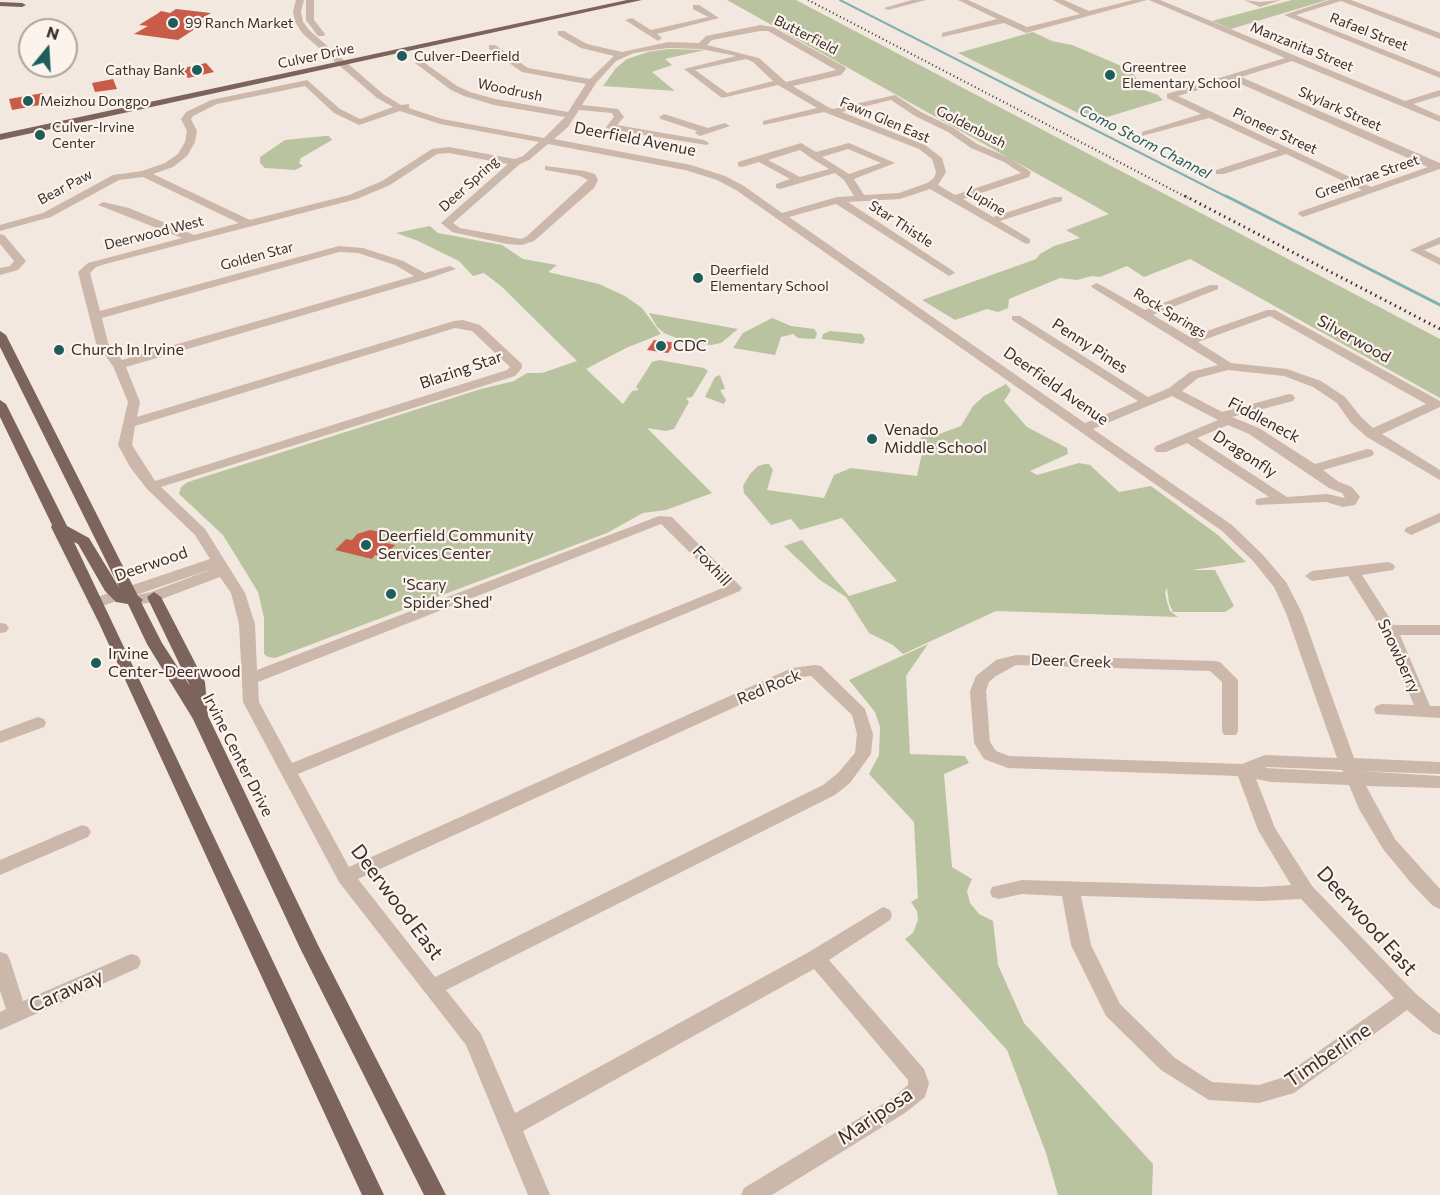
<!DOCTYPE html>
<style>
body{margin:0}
#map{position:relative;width:1440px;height:1195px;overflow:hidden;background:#f3e8df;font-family:Commissioner,sans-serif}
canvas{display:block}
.north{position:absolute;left:18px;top:18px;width:60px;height:60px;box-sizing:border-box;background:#fbf3ec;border:2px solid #aea49e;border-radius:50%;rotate:18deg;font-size:16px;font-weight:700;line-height:24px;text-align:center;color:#3a2e2a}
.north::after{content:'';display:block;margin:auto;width:21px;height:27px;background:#1e5d5b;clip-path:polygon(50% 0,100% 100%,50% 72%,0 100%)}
</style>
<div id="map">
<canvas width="1440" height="1195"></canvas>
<div class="north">N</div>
</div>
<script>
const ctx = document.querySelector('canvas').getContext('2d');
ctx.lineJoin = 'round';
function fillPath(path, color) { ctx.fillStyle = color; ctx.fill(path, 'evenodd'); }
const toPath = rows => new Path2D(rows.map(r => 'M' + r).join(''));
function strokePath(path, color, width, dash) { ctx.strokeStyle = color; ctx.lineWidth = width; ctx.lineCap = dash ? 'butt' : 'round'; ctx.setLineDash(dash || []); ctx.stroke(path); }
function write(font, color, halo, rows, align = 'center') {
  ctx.font = font + ' Commissioner,sans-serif'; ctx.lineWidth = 4.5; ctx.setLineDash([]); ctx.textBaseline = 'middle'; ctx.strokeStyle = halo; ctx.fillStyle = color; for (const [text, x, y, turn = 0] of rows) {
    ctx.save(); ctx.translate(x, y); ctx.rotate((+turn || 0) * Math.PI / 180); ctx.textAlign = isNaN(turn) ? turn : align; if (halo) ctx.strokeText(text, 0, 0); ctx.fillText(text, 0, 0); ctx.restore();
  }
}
fillPath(toPath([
 [727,0,796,0,1440,339,1440,398,1190,259,1144,277,1127,266,1100,277,1092,276,1077,280,1060,278,1009,299,1008,308,998,312,987,309,955,320,922,300,1036,259,1040,254,1054,246,1080,238,1066,230,1109,214],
 [1292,0,1327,0,1231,29,1212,21],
 [1033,32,1052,41,1072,45,1131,70,1144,90,1158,95,1163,100,1094,121,958,53],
 [668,49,705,50,665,59,672,65,652,72,675,91,603,86,616,68,627,59,648,52],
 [325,136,329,136,332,140,301,158,299,163,303,166,295,170,265,168,260,163,260,157,285,140],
 [430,226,438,233,502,245,523,259,557,265,548,272,599,284,625,296,642,308,661,334,626,348,586,369,623,404,632,391,639,390,636,387,652,362,659,360,704,368,708,371,692,397,686,398,689,402,674,429,666,431,647,428,712,493,666,510,643,513,607,533,275,658,268,657,264,654,264,618,258,592,223,535,179,494,181,487,188,482,481,389,514,381,527,373,542,373,577,361,501,286,484,273,473,276,459,261,416,240,396,233],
 [649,313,738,329,721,343,711,345,686,342,664,333,657,327],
 [772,318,791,326,814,329,817,333,815,339,798,338,793,334,781,337,775,355,733,348,743,333],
 [830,331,862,334,865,339,863,344,822,339,823,334],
 [720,375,725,389,720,390,726,400,724,404,705,397,715,377],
 [1006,384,1011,390,1004,401,1027,427,1067,448,1068,454,1030,471,1037,475,1079,463,1090,465,1119,492,1151,486,1218,535,1246,562,1192,570,1215,570,1234,606,1225,612,1173,612,1169,603,1167,588,1165,592,1167,602,1170,611,1178,617,996,611,903,654,893,645,869,633,846,597,820,580,784,546,802,540,849,596,897,581,842,518,800,530,791,519,771,525,744,493,743,486,750,474,758,466,765,464,769,464,773,470,767,490,824,498,834,475,851,468,917,476,924,444,917,442,926,433,931,437,961,426,973,406,984,396],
 [928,644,906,676,910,754,965,756,969,763,944,774,952,867,972,879,967,891,970,903,979,914,993,921,998,965,1024,1023,1153,1164,1152,1195,1058,1195,1046,1153,1007,1050,905,939,913,933,918,920,917,911,911,902,918,898,914,822,869,774,879,755,880,727,875,712,849,680]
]), '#bac39f');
strokePath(toPath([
 [840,0,1229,198]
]), '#7eb1af', 2);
strokePath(toPath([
 [1226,196,1440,305]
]), '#7eb1af', 3);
fillPath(toPath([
 [176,9,211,13,199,20,207,21,178,40,134,34,148,26,139,25,157,14,161,11,170,13],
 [206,63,214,72,188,78,179,69],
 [113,79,117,89,95,92,92,83],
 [43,93,46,104,12,110,9,99],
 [654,340,664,341,675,343,668,353,647,350],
 [370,530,380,532,386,543,395,545,384,557,375,555,372,559,335,550,346,539,352,540,357,534]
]), '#c85c49');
fillPath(toPath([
 [296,0,304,0,301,11,303,22,309,30,383,94,401,105,409,104,409,108,442,119,544,138,565,117,494,105,464,96,451,90,415,63,422,61,457,86,470,92,495,99,568,112,586,84,522,72,489,49,489,45,495,45,528,68,590,79,614,56,581,48,558,35,558,31,564,31,587,44,622,52,668,42,699,43,706,36,760,25,773,27,845,67,846,69,841,75,793,86,828,107,833,109,895,95,921,112,954,128,977,144,1010,158,1031,172,1029,177,963,199,993,217,1054,197,1062,197,1062,201,1000,221,1030,239,1030,243,1026,244,930,189,900,199,848,202,953,271,955,273,949,276,836,204,789,217,1085,423,1138,401,1012,320,1012,316,1020,316,1148,397,1169,388,1190,372,1218,365,1093,288,1091,286,1097,283,1145,310,1210,285,1218,285,1218,289,1153,315,1190,337,1267,310,1275,310,1440,401,1440,407,1382,434,1440,470,1440,480,1367,437,1351,423,1337,403,1313,387,1284,376,1228,370,1198,378,1182,391,1222,412,1289,394,1293,395,1295,398,1293,401,1232,417,1259,428,1315,464,1367,449,1372,450,1374,453,1372,456,1323,470,1339,482,1352,487,1360,497,1355,505,1343,507,1326,502,1257,505,1255,502,1257,499,1269,497,1187,443,1166,452,1156,452,1154,449,1156,446,1218,420,1172,396,1093,429,1232,525,1263,555,1286,582,1302,613,1354,758,1440,762,1440,774,1359,771,1440,776,1440,788,1366,786,1395,839,1440,889,1440,909,1433,906,1411,883,1383,849,1359,809,1349,785,1271,782,1256,779,1275,828,1312,886,1415,993,1440,1014,1440,1035,1433,1032,1407,1010,1294,1093,1259,1103,1209,1100,1161,1070,1106,1016,1071,945,1062,896,1022,894,999,899,992,897,990,892,992,887,1022,880,1261,887,1291,885,1258,830,1238,776,1008,768,984,759,974,743,970,691,976,676,996,660,1016,655,1214,661,1220,662,1238,680,1238,731,1236,735,1224,735,1222,731,1222,682,1210,671,1016,665,996,676,989,682,986,691,990,742,996,751,1009,756,1242,764,1265,755,1337,758,1286,613,1274,587,1253,561,1222,531,736,190,717,180,685,170,548,144,529,160,520,164,453,223,460,228,521,239,526,237,588,180,580,176,545,170,545,166,585,171,595,174,598,180,594,188,534,241,522,245,507,244,452,232,441,223,508,164,449,153,437,154,390,185,357,199,109,263,96,267,90,273,100,311,339,246,363,248,403,261,425,273,450,266,456,269,427,279,126,367,140,402,137,417,454,321,463,320,480,325,522,364,522,368,515,376,161,487,205,529,245,593,255,624,257,670,659,516,672,517,742,588,740,591,298,774,349,867,792,668,815,665,821,666,865,709,873,734,871,754,850,783,835,795,446,990,481,1034,515,1113,809,952,883,907,890,910,892,915,890,920,829,960,924,1069,929,1083,925,1097,905,1113,772,1195,741,1195,744,1188,891,1099,908,1085,908,1080,814,969,523,1131,550,1195,528,1195,466,1045,339,882,243,702,239,624,231,593,220,577,154,602,135,605,130,603,127,600,129,597,96,608,88,603,91,599,210,559,195,535,147,489,130,467,118,445,128,402,113,366,96,343,78,272,88,263,182,238,98,205,103,202,129,208,194,235,239,223,143,177,119,180,51,217,0,231,0,225,43,213,113,175,142,171,165,163,178,154,185,142,187,131,181,119,186,112,211,100,307,80,340,109,360,119,393,107,377,98,303,34,295,22,293,11,296,0],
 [760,31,768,31,836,70,786,82,759,58,707,45,712,40,760,31],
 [668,48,701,49,736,56,684,69,722,98,778,85,817,108,763,121,763,125,824,112,919,149,932,159,936,172,934,178,927,183,899,193,864,195,854,179,895,163,849,143,816,152,801,143,738,162,738,166,742,167,759,162,790,179,776,184,776,188,780,189,835,173,844,180,854,196,837,197,782,213,744,186,725,176,691,165,554,139,568,127,579,110,612,113,614,117,606,127,608,129,707,145,709,143,704,140,617,125,624,117,618,109,582,105,596,83,616,61,634,53,668,48],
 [746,59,753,62,773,81,727,93,695,70,746,59],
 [305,86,334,113,359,125,400,111,440,124,539,142,523,156,515,159,449,147,432,149,382,181,349,195,250,220,153,174,173,167,187,156,195,142,197,131,191,119,193,116,217,104,305,86],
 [891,100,915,116,948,132,971,148,1004,162,1021,173,955,195,938,185,946,172,942,158,925,145,842,112,891,100],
 [848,149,881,163,849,174,822,157,848,149],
 [800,150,811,158,829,169,800,177,768,160,800,150],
 [339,252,358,253,395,265,414,276,122,360,108,343,102,318,339,252],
 [1270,316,1426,404,1373,428,1361,417,1345,397,1321,381,1287,369,1231,363,1198,342,1270,316],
 [455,328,472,331,510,367,507,370,155,481,132,445,135,426,455,328],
 [1228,425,1249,434,1329,488,1342,493,1345,498,1327,494,1287,497,1197,438,1228,425],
 [661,524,725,587,292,763,259,702,258,682,661,524],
 [215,568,151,592,133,596,215,568],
 [811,676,852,715,857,734,855,753,838,773,823,785,435,977,358,879,801,677,811,676],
 [1267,767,1342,770,1343,772,1265,768,1267,767],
 [1081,896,1261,901,1301,899,1394,998,1281,1078,1259,1085,1212,1082,1175,1058,1120,1004,1091,945,1081,896],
 [306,0,314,0,314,20,325,34,324,36,318,36,306,20,306,0],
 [912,0,926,0,888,10,884,8,912,0],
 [958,0,968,0,1027,27,1080,14,1053,0,1064,0,1089,11,1133,0,1147,0,1026,33,1004,23,942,37,942,33,997,19,958,0],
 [1149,0,1160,0,1405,101,1440,90,1440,96,1413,104,1440,116,1440,122,1292,61,1241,77,1440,163,1440,169,1303,217,1298,214,1299,212,1362,190,1286,154,1224,174,1216,174,1216,170,1278,150,1209,118,1142,136,1142,132,1201,114,1167,98,1167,94,1285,58,1149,0],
 [1232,80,1428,167,1371,187,1178,96,1232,80],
 [1244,0,1260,2,1281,0,1260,7,1244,0],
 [1329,0,1351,0,1440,33,1440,39,1341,1,1296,15,1440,72,1440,78,1284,15,1329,0],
 [693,5,699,5,719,18,657,34,662,38,658,41,625,20,632,18,651,30,708,17,693,9,693,5],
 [664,114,708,128,725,123,730,126,700,136,695,133,697,131,661,119,659,117,664,114],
 [0,234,4,235,26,261,18,270,0,275,0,268,10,266,14,261,0,244,0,234],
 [1440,237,1440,244,1424,250,1440,258,1440,265,1410,250,1440,237],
 [1440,513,1440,522,1411,535,1404,531,1406,528,1440,513],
 [1388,562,1393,564,1395,567,1393,570,1362,575,1394,625,1440,625,1440,635,1400,635,1430,706,1440,706,1440,718,1376,714,1374,710,1376,706,1382,704,1414,705,1382,630,1348,576,1312,581,1305,576,1312,571,1388,562],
 [0,623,6,624,9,628,6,632,0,633,0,623],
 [38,717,44,719,46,723,44,727,0,743,0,731,38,717],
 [82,825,88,827,91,832,88,837,0,875,0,860,82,825],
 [0,952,7,954,10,960,23,1001,131,954,138,956,141,962,138,968,0,1030,0,1012,6,1009,0,991,0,952]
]), '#ccb7ab');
fillPath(toPath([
 [627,0,642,0,0,140,0,134,627,0],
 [0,2,22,3,26,5,22,7,0,6,0,2],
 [0,331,6,335,138,596,143,600,141,602,162,643,190,686,147,597,154,592,161,597,205,682,208,716,318,945,446,1195,424,1195,300,948,193,719,147,644,128,604,116,602,105,591,78,544,74,542,384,1195,362,1195,99,623,51,527,52,525,0,417,0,400,6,404,67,526,89,538,120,589,0,347,0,331]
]), '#7c635b');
strokePath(toPath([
 [808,0,1188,198]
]), '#3a2e2a', 2, [1, 3]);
strokePath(toPath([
 [1185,196,1440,329]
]), '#3a2e2a', 3, [1.5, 4]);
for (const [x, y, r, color] of [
 [173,23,6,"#1e5d5b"],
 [402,56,6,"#1e5d5b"],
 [197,70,6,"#1e5d5b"],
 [1110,75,6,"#1e5d5b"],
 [28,101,6,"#1e5d5b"],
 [40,135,6,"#1e5d5b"],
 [698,278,6,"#1e5d5b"],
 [661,346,6,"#1e5d5b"],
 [59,350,6,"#1e5d5b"],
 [872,439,6,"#1e5d5b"],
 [366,545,6,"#1e5d5b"],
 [391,594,6,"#1e5d5b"],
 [96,663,6,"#1e5d5b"]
]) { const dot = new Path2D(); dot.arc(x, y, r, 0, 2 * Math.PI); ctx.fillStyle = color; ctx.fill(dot); strokePath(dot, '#fbf3ec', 2); }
write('14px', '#3a2e2a', '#fbf3ec', [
 ["99 Ranch Market",185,23],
 ["Culver-Deerfield",414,56],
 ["Greentree",1122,67],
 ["Elementary School",1122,83],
 ["Cathay Bank",185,70,"right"],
 ["Meizhou Dongpo",40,101],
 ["Culver-Irvine",52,127],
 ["Center",52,143],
 ["Deerfield",710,270],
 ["Elementary School",710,286]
], 'left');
write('14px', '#3a2e2a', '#fbf3ec', [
 ["Rafael Street",1369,32,21],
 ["Butterfield",806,35,27],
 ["Manzanita Street",1302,47,22],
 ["Culver Drive",316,56,-12],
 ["Woodrush",510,90,12],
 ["Skylark Street",1340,109,24],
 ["Fawn Glen East",885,120,23],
 ["Goldenbush",971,127,27],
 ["Pioneer Street",1275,131,25],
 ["Greenbrae Street",1367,177,-19],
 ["Deer Spring",469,184,-42],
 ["Bear Paw",65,187,-28],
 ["Lupine",986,201,31],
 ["Star Thistle",901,224,33],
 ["Deerwood West",154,233,-14],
 ["Golden Star",257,256,-15],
 ["Rock Springs",1170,313,31]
]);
write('italic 15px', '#1e5d5b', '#fbf3ec', [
 ["Como Storm Channel",1145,142,27]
]);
write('16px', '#3a2e2a', '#fbf3ec', [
 ["Deerfield Avenue",635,139,11],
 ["Silverwood",1354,339,29],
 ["Penny Pines",1090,346,33],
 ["Blazing Star",461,370,-19],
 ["Deerfield Avenue",1056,386,35],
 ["Fiddleneck",1264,420,28],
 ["Dragonfly",1245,454,33],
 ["Deerwood",151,564,-19],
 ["Foxhill",712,566,47],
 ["Snowberry",1399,656,65],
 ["Deer Creek",1071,661,2],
 ["Red Rock",769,687,-23],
 ["Irvine Center Drive",238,755,63]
]);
write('16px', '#3a2e2a', '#fbf3ec', [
 ["CDC",673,346],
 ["Church In Irvine",71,350],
 ["Venado",884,430],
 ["Middle School",884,448],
 ["Deerfield Community",378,536],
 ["Services Center",378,554],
 ["'Scary",403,585],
 ["Spider Shed'",403,603],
 ["Irvine",108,654],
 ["Center-Deerwood",108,672]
], 'left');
write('20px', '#3a2e2a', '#fbf3ec', [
 ["Deerwood East",397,902,53],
 ["Deerwood East",1367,921,48],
 ["Caraway",66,991,-24],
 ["Timberline",1328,1055,-34],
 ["Mariposa",875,1116,-34]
]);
</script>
